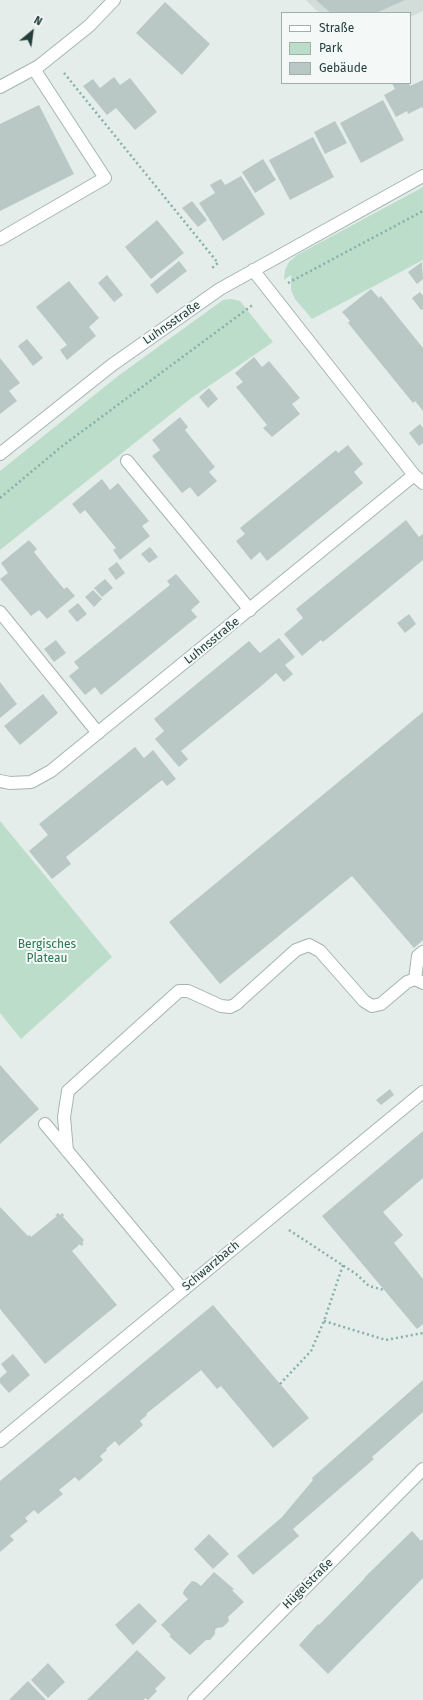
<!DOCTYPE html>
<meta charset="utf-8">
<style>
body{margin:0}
#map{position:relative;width:423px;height:1700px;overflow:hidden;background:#e4edea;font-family:"Fira Sans",sans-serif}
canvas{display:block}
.legend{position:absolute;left:281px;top:12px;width:130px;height:72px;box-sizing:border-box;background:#f4f9f8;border:1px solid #a0aeac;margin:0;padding:5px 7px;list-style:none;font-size:12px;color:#233e3b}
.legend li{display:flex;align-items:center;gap:8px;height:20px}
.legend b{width:20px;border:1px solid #a0aeac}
.north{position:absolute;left:12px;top:12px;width:40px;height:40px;-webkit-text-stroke:3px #f4f9f8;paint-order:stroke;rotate:29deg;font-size:11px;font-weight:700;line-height:16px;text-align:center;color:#233e3b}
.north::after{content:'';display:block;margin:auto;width:14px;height:18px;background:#233e3b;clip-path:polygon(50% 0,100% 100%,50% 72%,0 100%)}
</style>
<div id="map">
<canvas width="423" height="1700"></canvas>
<ul class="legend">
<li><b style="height:5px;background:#fff"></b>Straße</li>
<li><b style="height:11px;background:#bdddcb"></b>Park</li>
<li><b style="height:11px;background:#b9c8c4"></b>Gebäude</li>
</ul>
<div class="north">N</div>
</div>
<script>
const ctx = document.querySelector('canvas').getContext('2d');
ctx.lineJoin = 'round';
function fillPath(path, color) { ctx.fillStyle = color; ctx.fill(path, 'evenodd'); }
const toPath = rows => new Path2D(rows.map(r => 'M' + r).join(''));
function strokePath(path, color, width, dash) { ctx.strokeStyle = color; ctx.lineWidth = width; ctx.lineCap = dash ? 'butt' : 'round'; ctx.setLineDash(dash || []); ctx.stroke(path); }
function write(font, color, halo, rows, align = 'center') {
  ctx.font = font + ' "Fira Sans",sans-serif'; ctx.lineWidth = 4; ctx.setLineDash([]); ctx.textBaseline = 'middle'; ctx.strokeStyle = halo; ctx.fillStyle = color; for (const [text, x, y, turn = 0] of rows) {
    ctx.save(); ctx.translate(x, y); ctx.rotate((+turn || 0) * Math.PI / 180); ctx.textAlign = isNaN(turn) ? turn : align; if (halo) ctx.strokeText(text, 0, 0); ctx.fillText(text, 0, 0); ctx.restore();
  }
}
fillPath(toPath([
 [306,0,423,0,423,11,410,17,410,13,319,13]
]), '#d2ddd9');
fillPath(toPath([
 [423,187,423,260,312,319,295,299,291,290,291,275,284,280,285,270,289,262,297,255],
 [231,299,240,301,273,342,190,399,0,550,0,471,118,376,223,300],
 [0,821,112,957,21,1039,0,1013]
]), '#bdddcb');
fillPath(toPath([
 [316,0,405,0,376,13,331,13],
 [165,2,210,44,182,75,136,33],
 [114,77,120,85,130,78,157,112,135,130,116,108,107,115,83,86,93,79,100,88],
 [423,80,423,109,422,107,408,114,407,111,396,117,384,95,395,89,392,83,409,83,410,86],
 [383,100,404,140,361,163,340,123],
 [39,105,74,174,0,211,0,124],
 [335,121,347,143,325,154,314,132],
 [313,137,334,177,290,200,269,160],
 [263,159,276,180,255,193,242,172],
 [241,176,265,214,223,241,199,203,215,193,210,185,215,182,221,179,225,185],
 [192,201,207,220,198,227,182,208],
 [157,220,184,253,151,279,125,247],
 [179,261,187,271,157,294,150,285],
 [422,262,423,279,417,284,408,272],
 [107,275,123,295,114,302,98,283],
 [69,281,99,318,89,327,96,336,67,360,60,350,67,345,36,307],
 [371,289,379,298,381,296,423,348,423,411,415,401,413,403,348,323,350,321,342,312],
 [420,292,423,296,423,309,421,310,412,298],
 [27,339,43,358,33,366,18,346],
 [254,357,262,367,269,361,300,398,292,404,300,414,272,437,263,428,267,425,236,387,243,382,235,373],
 [0,358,20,383,9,391,17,401,0,414],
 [209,388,218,399,208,408,199,397],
 [180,417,188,427,185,430,215,467,209,472,217,481,198,497,190,487,182,493,152,456,160,450,152,440],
 [420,424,423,428,423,443,419,446,409,433],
 [348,445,363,464,354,472,363,483,267,561,260,552,251,560,236,541,245,534,240,528,336,450,338,453],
 [102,479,110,490,118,483,149,521,142,526,150,536,120,560,113,550,116,548,85,510,80,514,72,504],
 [406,520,419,537,423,534,423,560,323,642,321,640,302,656,284,634,303,618,296,609],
 [29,540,37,549,34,552,49,571,64,589,67,587,75,596,47,619,39,610,31,616,0,579,8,573,1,563],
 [150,547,158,557,149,563,141,554],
 [117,562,125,573,116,580,108,569],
 [176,574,200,602,191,610,197,617,101,695,95,687,85,695,69,676,79,668,74,662,170,585,167,581],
 [105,579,113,588,102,597,94,588],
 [93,590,102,599,94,607,85,597],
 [78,603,87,614,77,622,68,611],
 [409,614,416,624,405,633,397,623],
 [279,638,295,657,285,665,293,674,284,682,276,673,260,687,181,751,188,759,179,767,155,739,164,731,154,719,249,641,260,653],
 [56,640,66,653,54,662,44,649],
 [0,682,17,704,0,718],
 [43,694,58,713,20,745,4,726],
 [423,712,423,940,414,948,352,876,220,984,169,922],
 [135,747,144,758,153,750,176,779,167,786,162,780,66,857,71,864,52,879,29,851,48,835,39,824],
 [0,1065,39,1109,0,1144],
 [390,1089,394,1095,381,1105,376,1100],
 [423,1131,423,1178,383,1212,403,1235,394,1243,423,1279,423,1324,417,1329,322,1216],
 [0,1207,28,1236,30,1235,31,1237,57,1216,55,1215,58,1213,60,1215,62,1213,64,1215,63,1217,84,1240,82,1243,84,1244,81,1246,80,1244,72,1251,117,1305,45,1364,0,1309],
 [213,1305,309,1418,273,1448,221,1386,217,1389,201,1370,146,1414,147,1415,140,1421,143,1425,119,1446,115,1441,106,1449,107,1450,100,1456,103,1460,79,1481,75,1477,59,1490,63,1494,38,1514,34,1510,25,1518,28,1521,10,1536,14,1540,0,1552,0,1481],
 [13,1354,30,1375,9,1393,0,1383,0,1378,7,1372,1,1364],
 [423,1380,423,1412,372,1457,374,1459,293,1529,299,1536,253,1575,237,1556,282,1517,313,1480,312,1478],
 [412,1531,421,1541,423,1539,423,1578,328,1674,299,1645,318,1624,319,1625,365,1578,364,1578],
 [209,1534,229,1554,213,1569,194,1549],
 [214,1572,234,1589,232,1590,244,1602,228,1617,229,1621,223,1627,217,1628,215,1630,215,1634,210,1640,206,1640,190,1655,169,1636,171,1635,161,1625,188,1599,183,1594,184,1590,192,1581,196,1582,201,1586],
 [139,1603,157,1621,133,1645,115,1625],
 [137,1650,166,1678,155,1689,157,1691,148,1700,145,1698,144,1700,87,1700],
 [48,1663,65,1682,48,1698,31,1680],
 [28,1681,46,1700,9,1700]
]), '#b9c8c4');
const service = toPath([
 [0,239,105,178,34,69],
 [127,461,250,610],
 [0,612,98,733],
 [415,979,418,956,423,952],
 [45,1124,183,1290],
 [67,1151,64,1117,68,1091,179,991,188,991,221,1006,230,1007,236,1004,296,950,309,945,320,951,364,1001,372,1006,381,1004,407,982,415,979,423,983]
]);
const minor = toPath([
 [0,87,39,66,89,26,114,0],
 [253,270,414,475],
 [0,454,112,365,220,289,423,176],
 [0,781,10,783,31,782,51,771,414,475,423,483],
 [194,1700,423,1469]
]);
const tertiary = toPath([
 [0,1441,423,1092]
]);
strokePath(service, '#a6b5b2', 14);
strokePath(minor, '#a6b5b2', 14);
strokePath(tertiary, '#a6b5b2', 14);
strokePath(toPath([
 [64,73,218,263,212,268],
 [288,283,423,211],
 [0,498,61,447,254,304],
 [289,1230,356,1274,369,1286,384,1290],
 [324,1321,386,1340,423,1333],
 [280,1384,311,1351,324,1321,343,1265]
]), '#85b0a9', 2.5, [2, 3]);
strokePath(service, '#fff', 12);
strokePath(minor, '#fff', 12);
strokePath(tertiary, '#fff', 12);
write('12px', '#233e3b', '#f4f9f8', [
 ["Luhnsstraße",172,323,-35],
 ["Luhnsstraße",212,641,-39],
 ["Schwarzbach",211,1266,-40],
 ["Hügelstraße",308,1584,-45]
]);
write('12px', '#2e7454', '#f4f9f8', [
 ["Bergisches",47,945],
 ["Plateau",47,959]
]);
</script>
